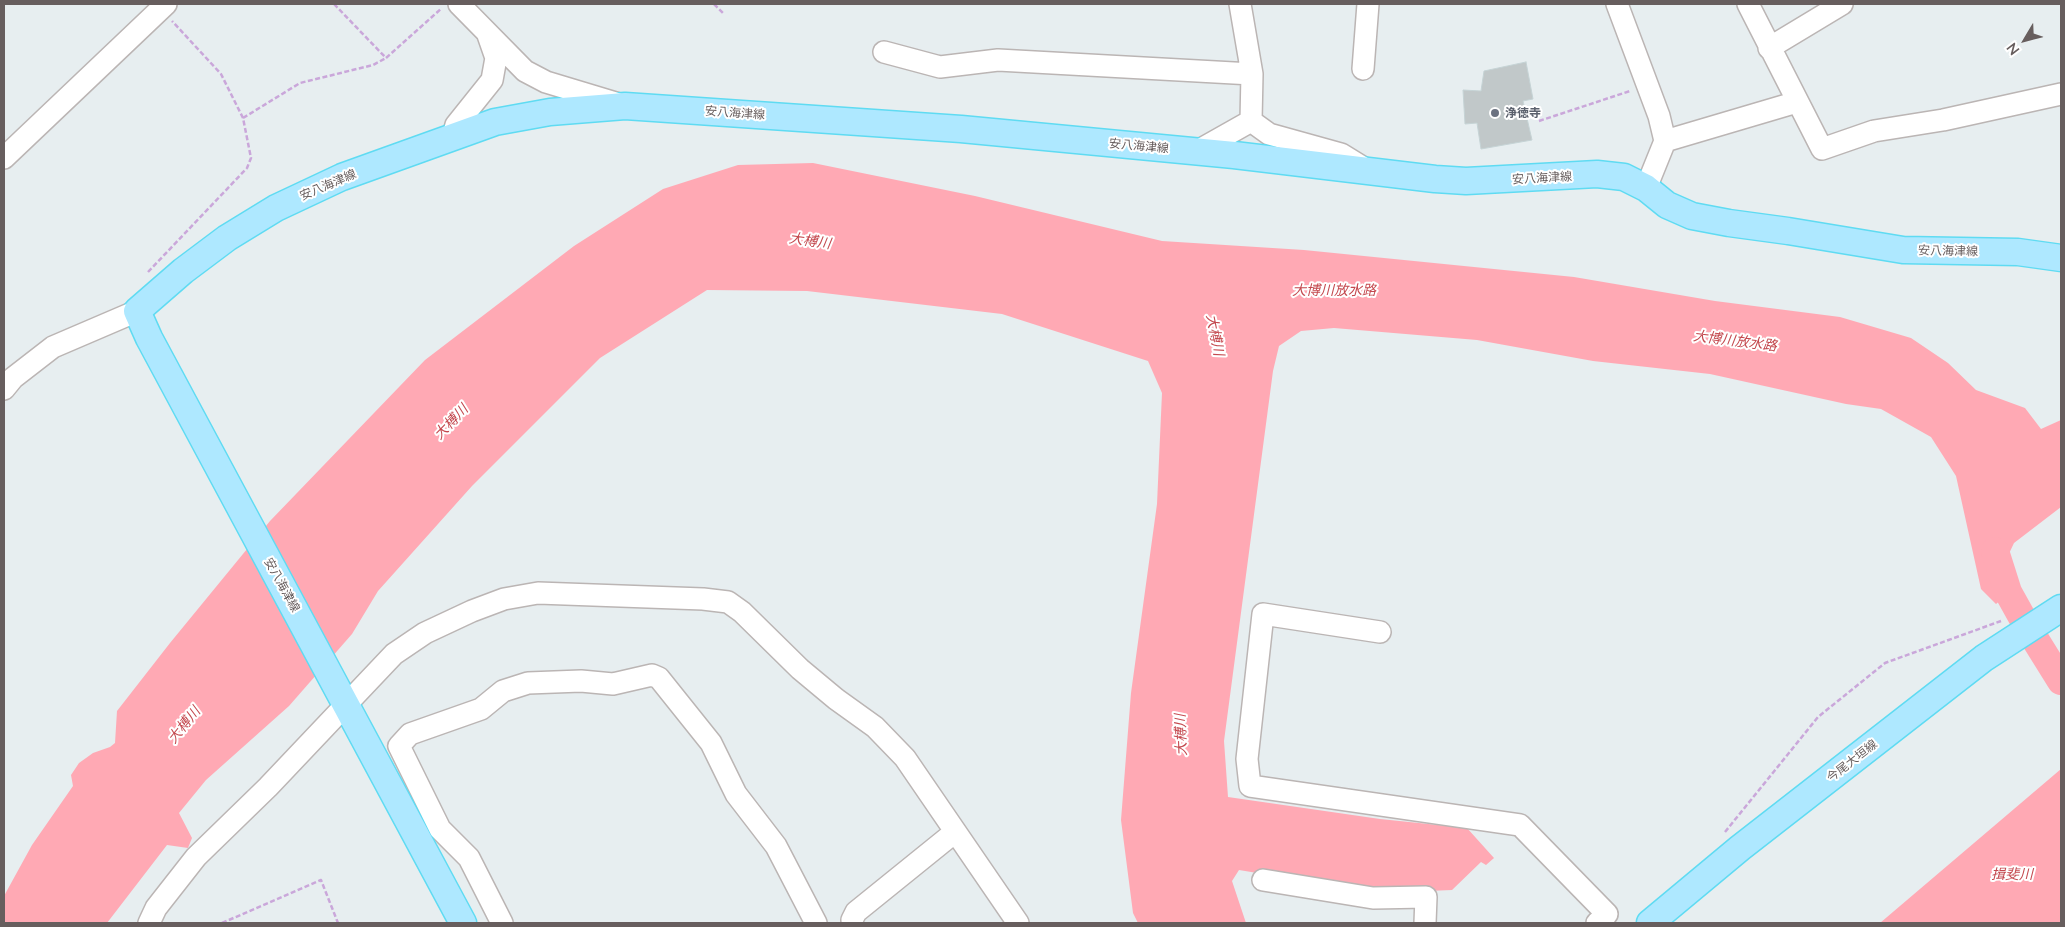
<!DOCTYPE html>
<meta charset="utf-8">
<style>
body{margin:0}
#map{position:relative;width:2065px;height:927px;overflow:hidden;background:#e7eef0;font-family:Lato,sans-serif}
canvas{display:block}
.frame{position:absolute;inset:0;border:5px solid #675e5e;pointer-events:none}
.north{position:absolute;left:2000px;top:15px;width:50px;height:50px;-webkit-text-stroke:4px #fff;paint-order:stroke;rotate:233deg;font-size:14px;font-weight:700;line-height:20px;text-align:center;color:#675e5e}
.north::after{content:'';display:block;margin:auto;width:18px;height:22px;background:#675e5e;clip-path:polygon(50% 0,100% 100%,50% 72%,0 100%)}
</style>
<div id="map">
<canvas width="2065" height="927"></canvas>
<div class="frame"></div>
<div class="north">N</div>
</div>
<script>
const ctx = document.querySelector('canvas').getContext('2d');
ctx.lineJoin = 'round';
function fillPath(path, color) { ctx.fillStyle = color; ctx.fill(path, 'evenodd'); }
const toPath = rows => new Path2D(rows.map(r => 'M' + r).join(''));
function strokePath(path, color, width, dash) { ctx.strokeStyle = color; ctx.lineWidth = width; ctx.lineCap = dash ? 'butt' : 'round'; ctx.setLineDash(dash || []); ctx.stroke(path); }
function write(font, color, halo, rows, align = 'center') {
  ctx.font = font + ' Lato,"Noto Sans JP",sans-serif'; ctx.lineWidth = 4; ctx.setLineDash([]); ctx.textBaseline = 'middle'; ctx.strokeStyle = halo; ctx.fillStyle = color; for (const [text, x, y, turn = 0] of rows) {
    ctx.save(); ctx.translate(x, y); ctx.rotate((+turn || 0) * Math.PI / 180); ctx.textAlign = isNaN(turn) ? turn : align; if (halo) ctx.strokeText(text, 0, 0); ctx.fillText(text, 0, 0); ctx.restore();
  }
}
fillPath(toPath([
 [813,163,975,196,1162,241,1304,250,1574,277,1715,301,1840,317,1911,338,1948,363,1976,390,2025,408,2041,429,2061,420,2061,507,2014,543,2005,562,2007,595,1996,604,1981,589,1956,476,1931,437,1881,409,1846,404,1710,374,1593,361,1477,340,1334,328,1301,331,1279,346,1273,371,1224,741,1228,797,1380,819,1467,828,1494,858,1486,865,1481,862,1452,890,1379,893,1239,870,1232,881,1246,923,1138,923,1133,913,1121,820,1131,693,1157,504,1162,393,1148,361,1002,314,807,291,707,290,600,358,472,486,378,591,352,634,289,706,206,780,179,813,192,838,188,848,167,845,107,923,4,923,4,896,32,845,73,786,71,775,79,763,93,753,110,747,115,743,117,711,170,643,270,521,425,360,574,246,663,189,738,165],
 [2061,769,2061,923,1880,923]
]), '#ffa9b4');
strokePath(toPath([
 [1995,551,2008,592,2028,628,2061,681]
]), '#ffa9b4', 28);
const building = toPath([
 [1526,62,1533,99,1523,101,1532,140,1481,149,1477,123,1465,124,1463,90,1481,91,1484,71,1526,62]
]);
fillPath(building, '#c1c8c9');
strokePath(building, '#c5d3d5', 1);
const minor = toPath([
 [459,4,525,71,546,82,619,104],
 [1240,4,1252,74,1251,121,1269,134,1341,154,1367,170],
 [1617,4,1659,116,1665,141,1646,188],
 [1748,4,1822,149,1874,131,1943,120,2061,94],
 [1769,48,1842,4],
 [884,52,940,67,998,60,1252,74],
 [1363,69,1368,4],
 [453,136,456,125,492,80,496,58,488,35],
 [1665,141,1797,102],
 [1196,152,1251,121],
 [4,158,166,4],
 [4,389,13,378,53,347,137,311],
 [1380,632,1263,614,1247,759,1250,786,1520,825,1607,914,1597,923],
 [1263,880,1373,898,1426,897,1425,923],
 [852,920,856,912,955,832],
 [149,923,156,908,196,857,268,787,394,654,425,633,472,611,504,599,538,593,703,599,728,602,742,612,800,669,836,699,875,727,905,758,1018,923],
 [502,923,469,858,440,829,399,746,410,734,481,709,503,691,528,683,581,681,613,684,652,675,659,678,711,743,736,794,776,846,816,923]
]);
const major = toPath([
 [463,923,149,338,137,311,183,271,227,238,276,208,342,177,495,122,550,112,625,106,961,129,1234,155,1435,179,1466,181,1597,174,1624,177,1646,188,1667,205,1692,216,1729,223,1788,231,1903,250,2018,252,2061,258],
 [1650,923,1740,848,1984,658,2061,608]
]);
strokePath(minor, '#bbb5b4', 24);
strokePath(major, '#5fdbf2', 29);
strokePath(toPath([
 [334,4,386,58,442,8],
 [714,4,723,13],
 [243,118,300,83,373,65,386,58],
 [1539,121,1630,91],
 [148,272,247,168,251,158,243,118,221,74,172,21],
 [1725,832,1818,717,1885,663,2001,621],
 [222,923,321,880,338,923]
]), '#caa7da', 2.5, [5, 2.5]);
strokePath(minor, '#fff', 21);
strokePath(major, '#aee8ff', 26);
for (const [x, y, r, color] of [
 [1495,113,5,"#6b7280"]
]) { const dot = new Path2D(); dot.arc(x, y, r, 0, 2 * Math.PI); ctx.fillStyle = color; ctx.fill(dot); strokePath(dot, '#fff', 2); }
write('12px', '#675e5e', '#fff', [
 ["安八海津線",735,113,4],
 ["安八海津線",1139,146,5],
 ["安八海津線",1542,178,-3],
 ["安八海津線",328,185,-23],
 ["安八海津線",1948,251,1],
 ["安八海津線",282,585,61],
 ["今尾大垣線",1852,761,-38]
]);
write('bold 12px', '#5b616d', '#fff', [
 ["浄徳寺",1505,113]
], 'left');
write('italic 14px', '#c4494f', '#fff', [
 ["大榑川",810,241,8],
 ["大博川放水路",1334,290],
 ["大榑川",1215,335,79],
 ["大博川放水路",1735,341,7],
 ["大榑川",451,422,-46],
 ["大榑川",184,725,-51],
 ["大榑川",1181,735,-92],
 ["揖斐川",2012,874]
]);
</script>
